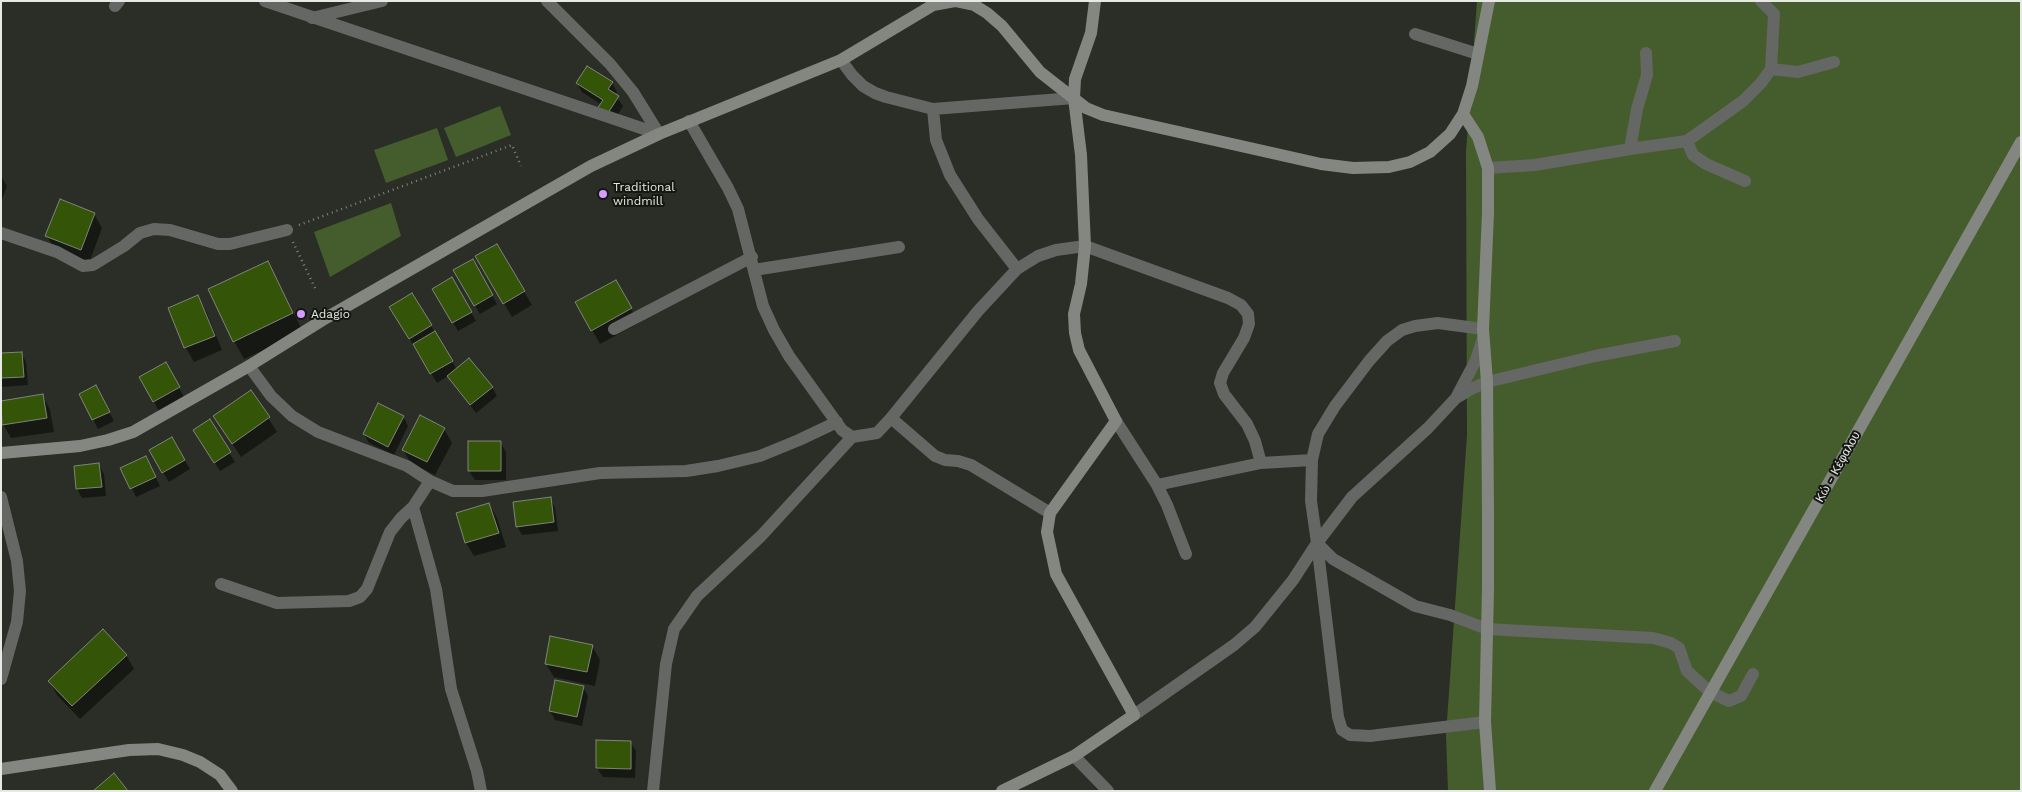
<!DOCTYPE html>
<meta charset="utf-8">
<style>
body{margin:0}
#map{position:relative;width:2022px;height:792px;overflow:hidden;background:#2a2e26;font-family:"Work Sans",sans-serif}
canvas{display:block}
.frame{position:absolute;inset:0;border:2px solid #e7eae4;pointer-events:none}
</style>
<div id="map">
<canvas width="2022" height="792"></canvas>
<div class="frame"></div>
</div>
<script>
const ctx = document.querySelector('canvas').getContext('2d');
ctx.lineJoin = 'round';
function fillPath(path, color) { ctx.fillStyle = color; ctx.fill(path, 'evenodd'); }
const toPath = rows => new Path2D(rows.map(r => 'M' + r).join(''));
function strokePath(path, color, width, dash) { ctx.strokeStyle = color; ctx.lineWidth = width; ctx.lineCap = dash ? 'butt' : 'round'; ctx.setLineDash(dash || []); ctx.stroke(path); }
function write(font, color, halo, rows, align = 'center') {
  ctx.font = font + ' "Work Sans",sans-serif'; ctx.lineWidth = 4; ctx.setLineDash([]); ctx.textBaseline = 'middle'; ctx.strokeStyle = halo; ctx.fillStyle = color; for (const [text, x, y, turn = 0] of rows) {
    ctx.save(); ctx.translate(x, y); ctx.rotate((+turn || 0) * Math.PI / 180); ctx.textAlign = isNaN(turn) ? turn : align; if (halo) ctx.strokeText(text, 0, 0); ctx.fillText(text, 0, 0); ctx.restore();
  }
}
fillPath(toPath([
 [1477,1,2021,1,2021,791,1448,791,1446,735,1467,435,1466,152],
 [500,106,511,135,456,157,444,128],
 [437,128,448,160,386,183,374,150],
 [391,203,401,236,330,277,314,232]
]), '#455d2d');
fillPath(toPath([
 [577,83,612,83,617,92,615,95,623,106,614,121,602,105,582,92],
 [1,176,7,186,1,202],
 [94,214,102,228,89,263,55,250,47,236],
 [496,245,532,305,512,317,477,257],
 [472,261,497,304,480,314,455,271],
 [268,262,303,332,244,359,234,341],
 [451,279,476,321,458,331,433,289],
 [616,282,639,323,600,344,577,303],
 [412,294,457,370,492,387,497,396,476,413,448,376,437,383,396,317],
 [198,297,206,311,222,350,194,362,186,348,169,308],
 [21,353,26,362,28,385,1,387,1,354],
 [166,364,184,397,159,411,141,378],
 [251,391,277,432,241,457,223,430],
 [80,394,100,396,114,421,98,429],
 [43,396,50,410,54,432,11,438,3,424,1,402],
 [403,416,408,426,394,455,369,443,364,434],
 [209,421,235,462,220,471,200,439],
 [444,429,452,443,435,475,411,463,403,450],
 [171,438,190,469,169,482,150,451],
 [501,443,506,452,506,480,475,480,469,471],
 [146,457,160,486,136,497,122,468],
 [99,465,104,474,106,496,82,498,77,489,75,467],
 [550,499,555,508,558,531,522,535,517,526],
 [489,504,497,518,506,547,474,556,466,543],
 [592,646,600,660,595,686,554,677,546,664],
 [126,655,134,669,80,719,57,695,49,681],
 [583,687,588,696,582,726,555,720,550,711],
 [630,742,636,751,635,778,603,777,597,768]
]), '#0007');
const building = toPath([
 [587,66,613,82,608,89,619,96,608,113,597,109,603,100,576,83,587,66],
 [60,199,95,213,81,250,45,236,60,199],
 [497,244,525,291,503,304,475,256,497,244],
 [473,259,493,295,474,306,453,270,473,259],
 [268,261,293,313,233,342,208,289,268,261],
 [452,277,472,312,452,323,432,289,452,277],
 [616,280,632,308,591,331,575,302,616,280],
 [412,293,432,325,409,339,389,307,412,293],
 [198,295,215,336,184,348,168,308,198,295],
 [435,331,453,361,430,374,413,344,435,331],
 [22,352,24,377,1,378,1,353,22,352],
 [469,358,493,387,470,405,447,376,469,358],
 [166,362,180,387,153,402,139,377,166,362],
 [96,385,110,412,92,420,79,394,96,385],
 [251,390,270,417,232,444,213,416,251,390],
 [43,394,47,418,2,425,1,401,43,394],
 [378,403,404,416,388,447,363,434,378,403],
 [420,415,445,428,427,462,402,450,420,415],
 [210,419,231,452,214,463,193,430,210,419],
 [172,437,185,460,162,473,149,450,172,437],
 [468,441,501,441,501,471,468,471,468,441],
 [146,456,156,477,130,489,120,468,146,456],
 [99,463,102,487,76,489,74,466,99,463],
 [551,497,554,522,516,527,513,502,551,497],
 [489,503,499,533,465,543,456,513,489,503],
 [103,629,127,655,72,706,48,681,103,629],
 [550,636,593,645,587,672,545,664,550,636],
 [555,680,584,686,577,717,549,711,555,680],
 [596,740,631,741,631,769,596,768,596,740],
 [114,773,128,791,93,791,114,773]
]);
fillPath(building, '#345408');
strokePath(building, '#7f857b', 1);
strokePath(toPath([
 [299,225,512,145,521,166],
 [293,242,315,288]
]), '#80847c', 2.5, [1, 4]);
strokePath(toPath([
 [265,1,659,134],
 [547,1,610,64,633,92,659,134],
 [115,6,119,1],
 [312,18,382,1],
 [1415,34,1478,54],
 [841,60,852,75,863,86,875,93,886,97,933,109,936,140,950,175,978,219,1017,269],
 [1771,69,1798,72,1834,62],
 [933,109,1074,98],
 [689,121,728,188,738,209,763,306,774,330,789,356,842,430,852,437],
 [1630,149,1687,141],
 [1488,168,1535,165,1630,149,1637,109,1647,75,1646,53],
 [1745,181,1706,164,1693,155,1687,141,1743,101,1761,83,1771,69,1774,14,1761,1],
 [1,233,57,252,83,266,93,265,124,246,140,233,154,229,170,230,218,244,230,244,287,230],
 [754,270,899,247],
 [614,329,752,257],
 [249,366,271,396,292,416,318,432,407,466,430,481,453,491,482,491,600,473,686,471,718,466,760,456,799,440,837,422],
 [1457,396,1476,360,1483,338],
 [891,418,978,311,1017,269,1038,256,1056,250,1085,246,1228,298,1241,305,1248,314,1249,324,1244,338,1223,373,1220,383,1224,394,1247,424,1255,441,1261,463,1312,460],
 [1116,421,1157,485,1261,463],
 [1157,485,1167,505,1186,554],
 [1,497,17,561,20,591,17,622,1,679],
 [413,507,436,589,451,689,477,771,481,791],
 [1317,543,1311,501,1312,460,1318,434,1335,406,1369,361,1387,341,1402,330,1415,326,1438,323,1483,329],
 [221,584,277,603,349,601,360,597,367,589,390,532,401,518,413,507,430,481],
 [1134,715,1234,645,1255,627,1293,580,1317,543,1352,497,1428,428,1456,398,1471,389,1487,382,1595,356,1675,341],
 [1485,722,1370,736,1350,735,1342,730,1338,717,1317,543,1333,559,1415,606,1450,615,1487,629,1653,638,1671,643,1679,648,1687,671,1710,692,1729,701,1741,696,1753,674],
 [1074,756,1108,791],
 [653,791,666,664,674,629,697,596,761,536,852,437,877,433,891,418,935,456,945,460,958,461,971,465,1050,513]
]), '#646763', 12);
strokePath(toPath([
 [1463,114,1478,137,1488,168,1488,213,1483,329,1487,382,1488,513,1488,589,1485,722,1490,791],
 [1,453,80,446,108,440,133,432,249,366,326,318,591,166,659,134,841,60,933,5,955,1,974,5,987,13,1002,26,1040,72,1086,108,1103,115,1321,164,1353,168,1389,167,1410,162,1430,152,1450,134,1463,114,1472,86,1489,1],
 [1,769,129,750,158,749,183,755,200,762,220,775,232,791],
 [1002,791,1074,756,1134,715,1056,574,1047,532,1050,513,1116,421,1079,350,1075,333,1074,314,1081,284,1085,246,1081,155,1074,98,1075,79,1091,33,1095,1],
 [1655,791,2021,142]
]), '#848781', 12);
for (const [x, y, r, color] of [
 [603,194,5,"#d59cfb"],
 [301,314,5,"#d59cfb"]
]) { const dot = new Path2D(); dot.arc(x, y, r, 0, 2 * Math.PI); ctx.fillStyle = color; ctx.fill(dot); strokePath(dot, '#141612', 2); }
write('12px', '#e7eae4', '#141612', [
 ["Traditional",613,187],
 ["windmill",613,201],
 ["Adagio",311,314]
], 'left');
write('12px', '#e7eae4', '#141612', [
 ["Κώ - Κέφαλου",1838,467,-61]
]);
</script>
